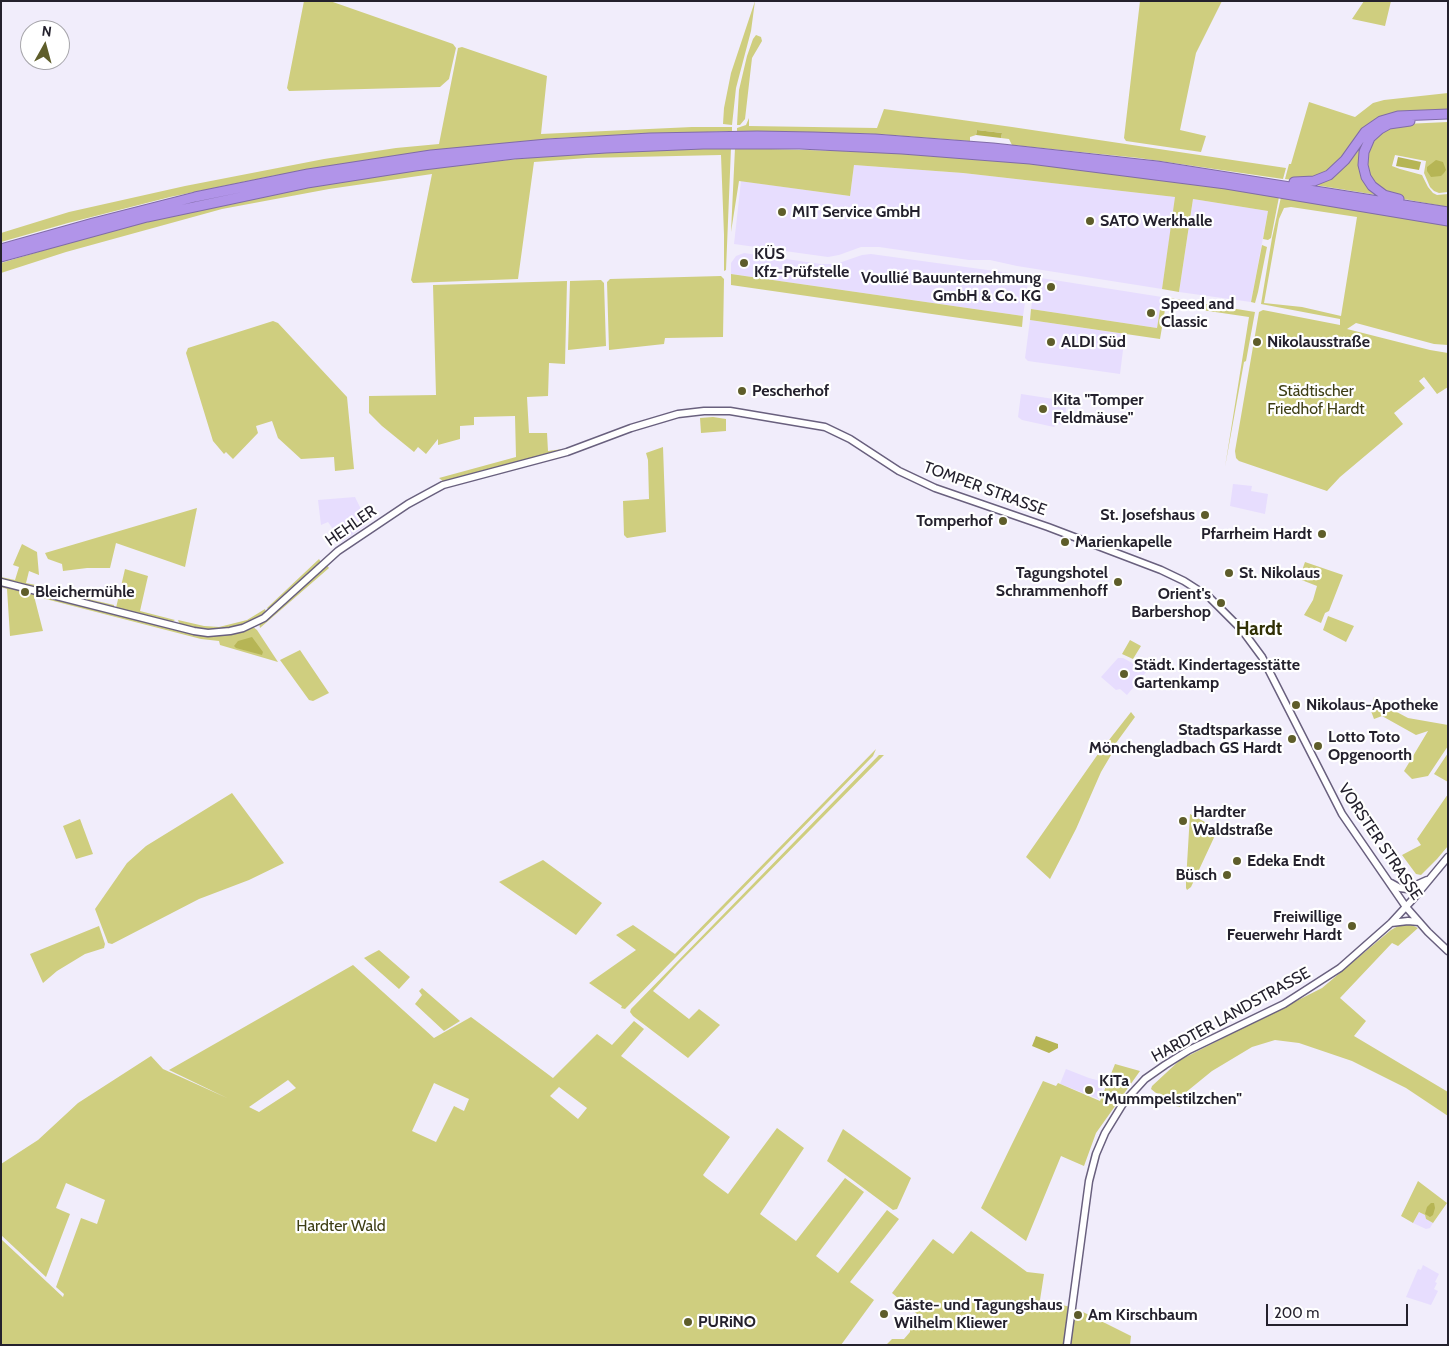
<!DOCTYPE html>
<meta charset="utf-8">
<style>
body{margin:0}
#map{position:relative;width:1449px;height:1346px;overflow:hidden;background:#f1edfb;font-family:Cabin,sans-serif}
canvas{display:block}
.frame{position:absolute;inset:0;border:2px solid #24212d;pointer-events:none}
.north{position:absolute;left:20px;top:20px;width:50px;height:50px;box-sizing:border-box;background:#fff;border:1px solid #a7a6ab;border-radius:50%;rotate:7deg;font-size:14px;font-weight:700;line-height:20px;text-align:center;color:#24212d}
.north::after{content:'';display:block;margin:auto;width:18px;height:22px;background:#5e5d2a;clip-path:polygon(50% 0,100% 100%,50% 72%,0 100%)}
.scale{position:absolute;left:1266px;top:1304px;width:142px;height:22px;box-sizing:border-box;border:2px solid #24212d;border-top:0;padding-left:6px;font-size:15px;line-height:18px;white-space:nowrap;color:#24212d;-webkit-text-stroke:4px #fff;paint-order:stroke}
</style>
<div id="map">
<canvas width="1449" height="1346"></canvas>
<div class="frame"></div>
<div class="north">N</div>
<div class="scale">200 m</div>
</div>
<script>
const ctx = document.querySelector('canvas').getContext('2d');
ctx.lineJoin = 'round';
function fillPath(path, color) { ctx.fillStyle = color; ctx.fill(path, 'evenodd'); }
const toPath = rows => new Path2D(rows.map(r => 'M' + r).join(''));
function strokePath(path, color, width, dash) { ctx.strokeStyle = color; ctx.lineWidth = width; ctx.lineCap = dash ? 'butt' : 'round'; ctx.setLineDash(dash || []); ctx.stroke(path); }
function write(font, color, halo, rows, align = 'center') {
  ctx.font = font + ' Cabin,sans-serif'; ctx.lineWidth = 4.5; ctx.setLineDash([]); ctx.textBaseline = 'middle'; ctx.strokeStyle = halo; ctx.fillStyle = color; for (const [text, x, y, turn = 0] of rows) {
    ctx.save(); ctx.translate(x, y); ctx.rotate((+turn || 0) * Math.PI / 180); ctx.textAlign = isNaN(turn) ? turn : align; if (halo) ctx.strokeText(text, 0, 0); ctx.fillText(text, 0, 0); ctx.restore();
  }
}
fillPath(toPath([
 [854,165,963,173,1176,197,1162,289,1017,266,990,260,969,260,879,247,861,247,839,255,828,257,734,244,741,181,850,196],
 [1193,199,1268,211,1251,302,1179,292],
 [744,253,821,264,836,264,862,255,871,254,1024,275,1027,278,1028,282,1023,316,731,274,731,263,736,256],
 [1041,278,1162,297,1157,328,1031,309,1035,283,1037,279],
 [1030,320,1125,334,1120,374,1028,361,1025,358],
 [1021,394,1067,401,1064,425,1057,424,1054,427,1022,420,1018,417],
 [1233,484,1252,486,1251,491,1268,494,1265,514,1230,506],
 [355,497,360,507,365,526,342,542,328,522,321,525,318,500],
 [1118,658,1123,658,1147,671,1127,695,1120,689,1116,690,1101,677],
 [1066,1069,1089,1078,1104,1082,1099,1099,1060,1084],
 [1419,1212,1425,1215,1426,1219,1433,1223,1430,1228,1426,1229,1413,1223],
 [1423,1265,1439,1274,1435,1282,1437,1283,1434,1289,1438,1291,1431,1305,1406,1297,1418,1269,1421,1270]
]), '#e7ddfe');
fillPath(toPath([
 [304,1,330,1,453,44,456,48,449,79,440,87,289,91,287,88],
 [755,1,751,31,736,88,732,125,723,124,724,108,731,73],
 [1140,1,1222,1,1196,53,1180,130,1206,136,1201,152,1126,141,1124,138],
 [1364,1,1391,1,1385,26,1352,19],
 [756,35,761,37,762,41,752,58,745,119,740,125,737,125,739,90,747,56,753,39],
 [462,47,547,76,541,134,692,127,732,127,732,131,556,138,392,156,272,176,170,197,68,223,1,242,1,233,69,212,185,186,324,159,396,148,439,144,458,48],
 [1448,93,1448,112,1391,115,1329,171,1319,176,1293,180,1285,179,1289,164,1291,164,1309,102,1355,117,1373,103,1384,100],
 [884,109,1012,127,1286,168,1283,179,1139,158,1012,145,1009,139,1001,138,1002,133,977,130,976,135,970,137,970,141,877,134,737,131,737,128,746,125,749,118,749,126,877,128],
 [1445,116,1445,119,1406,120,1380,127,1361,163,1383,196,1309,184,1319,181,1359,142,1384,121],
 [1448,122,1448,192,1439,193,1434,191,1430,187,1424,173,1426,161,1395,155,1392,166,1400,169,1422,175,1428,187,1433,193,1437,195,1448,194,1448,207,1398,198,1387,193,1375,184,1366,168,1367,149,1377,134,1388,128,1405,124],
 [731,148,726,270,724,271,724,235,721,155,587,158,534,162,518,279,413,283,411,280,432,174,329,189,222,209,66,252,1,273,1,263,119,228,217,204,356,179,433,168,535,157,650,150],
 [735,148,878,152,970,157,1174,180,1279,197,1271,238,1268,240,1263,239,1268,211,1193,199,1179,292,1162,289,1175,197,963,173,854,165,850,196,739,181,731,232],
 [1281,197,1448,224,1448,345,1434,344,1356,323,1347,329,1430,350,1448,353,1448,387,1437,394,1424,377,1419,381,1425,388,1394,413,1403,424,1340,477,1327,491,1239,461,1236,458,1235,451,1259,312,1263,310,1340,325,1340,319,1261,304,1272,238],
 [1291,207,1357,217,1341,316,1302,307,1264,303,1279,219,1284,208],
 [1262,245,1267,247,1258,292,1255,303,1251,302],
 [731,274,1023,316,1022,327,731,285],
 [721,276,724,279,723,337,665,338,664,344,609,350,607,282,610,279],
 [601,280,604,283,606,346,568,350,570,281],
 [567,281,565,364,549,363,548,396,527,397,529,433,547,433,548,451,563,449,562,450,444,482,439,478,516,457,515,416,474,417,474,425,460,426,460,439,438,445,438,439,426,454,418,447,414,452,382,426,369,413,369,396,436,395,433,285],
 [1162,297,1167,298,1160,339,1030,320,1031,309,1157,328],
 [1169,298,1255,312,1246,361,1244,362,1225,467,1249,317,1168,305],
 [273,321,278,323,347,397,354,469,335,471,334,457,301,459,278,438,272,421,256,426,258,433,233,459,226,452,224,454,213,441,186,353,188,348],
 [713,417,726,419,726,431,701,433,700,418],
 [663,447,666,532,627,538,624,535,623,501,649,499,648,460,646,453],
 [197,508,185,567,116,543,110,568,87,568,63,571,62,564,48,559,45,553],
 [22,544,37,552,39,575,29,571,26,583,61,590,71,595,114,605,114,608,1,580,1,577,15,580,19,567,13,565],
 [319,559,321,562,269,610,267,608],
 [1305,562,1343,575,1329,611,1325,613,1321,623,1304,615,1313,600,1317,586,1299,579],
 [326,564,329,568,260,628,259,623],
 [125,569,148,576,140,611,175,620,172,622,116,608],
 [1,584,193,633,253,627,257,630,278,662,220,645,219,641,201,639,34,596,43,631,10,636,7,589,1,587],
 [265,609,266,612,255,620,241,626,226,629,200,629,180,625,178,620,204,626,219,627,247,620],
 [1328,616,1354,626,1346,642,1323,630],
 [1130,640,1141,646,1133,659,1122,654],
 [300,650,329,693,313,701,309,700,280,660],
 [1374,697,1378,702,1408,718,1448,725,1448,746,1428,776,1412,779,1404,771,1428,731,1416,735,1382,716,1374,719,1371,711],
 [1131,712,1135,717,1116,743,1117,745,1101,772,1076,829,1050,879,1026,857,1098,754],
 [876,749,873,756,625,1009,621,1008,622,1006,589,983,636,950,616,935,633,925,675,954],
 [1448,753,1448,782,1434,774],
 [879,755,884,755,678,964,653,991,689,1019,699,1009,720,1025,688,1058,633,1016,630,1012,631,1009],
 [232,793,284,863,249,880,199,899,112,944,108,943,95,909,127,863,146,846],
 [1448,794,1448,846,1437,859,1421,875,1416,874,1402,855,1421,845,1417,839],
 [1190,814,1218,829,1191,887,1187,890,1186,888,1186,881],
 [80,819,93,854,76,859,63,826],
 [543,860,602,903,576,935,499,882],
 [1405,922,1418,928,1398,946,1392,943,1340,998,1366,1021,1354,1036,1448,1092,1448,1116,1406,1088,1352,1061,1299,1043,1275,1040,1252,1047,1212,1071,1185,1093,1180,1107,1164,1103,1161,1099,1161,1094,1156,1093,1151,1089,1152,1086,1180,1060,1322,988,1391,930],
 [99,926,105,944,104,948,85,954,57,971,43,983,30,954],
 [379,950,410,977,399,989,364,958],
 [353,965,434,1038,471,1017,553,1078,597,1034,612,1045,634,1021,644,1029,621,1056,730,1137,703,1175,705,1177,728,1194,777,1128,804,1148,760,1214,796,1241,845,1178,864,1192,816,1256,838,1273,887,1210,899,1219,850,1282,874,1300,841,1345,1,1345,1,1239,63,1297,64,1294,56,1287,81,1218,97,1224,105,1200,66,1183,56,1208,70,1214,46,1277,1,1235,1,1164,38,1140,78,1103,151,1056,163,1069,227,1098,169,1070],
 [288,1080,296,1088,259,1112,249,1107],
 [434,1083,469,1099,464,1111,454,1106,436,1142,412,1131],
 [559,1087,587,1108,578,1119,550,1096],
 [422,988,460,1021,444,1031,415,1004,422,995,419,991],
 [1115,1064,1140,1071,1096,1133,1084,1166,1061,1156,1026,1241,981,1208,1011,1146,1043,1081,1056,1086,1058,1083,1100,1101],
 [843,1129,911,1178,897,1209,893,1210,827,1161],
 [1418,1181,1447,1203,1433,1223,1426,1219,1425,1215,1419,1212,1413,1223,1401,1216],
 [971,1231,1027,1272,1044,1274,1040,1300,1075,1308,1131,1336,1130,1345,886,1345,892,1339,904,1339,910,1332,910,1321,917,1314,892,1293,933,1239,953,1254]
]), '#cfce7f');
fillPath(toPath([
 [977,130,1002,133,1001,138,976,135],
 [1398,157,1421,162,1419,170,1396,166],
 [1436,160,1443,162,1446,170,1444,173,1441,176,1431,177,1427,171,1427,167],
 [252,637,263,652,262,655,236,648,234,646,238,641],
 [1036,1036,1058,1044,1058,1048,1049,1053,1032,1046],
 [1431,1203,1434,1203,1435,1208,1433,1215,1430,1217,1425,1214,1427,1207]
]), '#b6b555');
const secondary = toPath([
 [1,582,194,631,208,633,230,631,243,628,264,618,338,551,408,504,443,485,567,452,631,428,678,414,704,411,730,411,825,427,850,439,899,471,935,488,1048,527,1161,570,1184,581,1209,597,1242,630,1262,657,1342,814,1406,907,1428,932,1448,951],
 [1391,883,1400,888,1407,889,1427,880],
 [1391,923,1408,921,1419,922],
 [1067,1345,1089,1181,1096,1154,1105,1133,1124,1102,1145,1079,1165,1065,1189,1050,1284,1004,1340,968,1391,923,1414,898,1448,857]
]);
const highway = toPath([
 [1294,182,1314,181,1329,175,1345,160,1365,132,1381,121,1398,116,1448,114],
 [1399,199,1384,195,1372,186,1366,177,1363,165,1364,152,1370,138,1380,129,1389,124,1410,121],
 [1,249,93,223,195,197,308,174,431,155,547,144,650,138,757,136,813,137,875,139,993,148,1157,166,1448,212],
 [1,257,147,217,307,183,415,166,514,154,606,148,703,144,800,144,902,149,1030,159,1226,184,1448,221]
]);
strokePath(secondary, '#69607e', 9);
strokePath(highway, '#806ca7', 11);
strokePath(secondary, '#fff', 6);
strokePath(highway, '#b194e9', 9);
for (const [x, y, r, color] of [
 [782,212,5,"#5e5d2a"],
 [1090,221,5,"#5e5d2a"],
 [744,263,5,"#5e5d2a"],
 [1051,287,5,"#5e5d2a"],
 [1151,313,5,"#5e5d2a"],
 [1051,342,5,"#5e5d2a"],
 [1257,342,5,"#5e5d2a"],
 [742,391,5,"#5e5d2a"],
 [1043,409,5,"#5e5d2a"],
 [1205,515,5,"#5e5d2a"],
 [1003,521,5,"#5e5d2a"],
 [1322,534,5,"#5e5d2a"],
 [1065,542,5,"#5e5d2a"],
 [1229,573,5,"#5e5d2a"],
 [1118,582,5,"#5e5d2a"],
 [25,592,5,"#5e5d2a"],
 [1221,603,5,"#5e5d2a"],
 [1124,674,5,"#5e5d2a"],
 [1296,705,5,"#5e5d2a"],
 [1292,739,5,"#5e5d2a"],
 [1318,746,5,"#5e5d2a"],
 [1183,821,5,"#5e5d2a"],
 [1237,861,5,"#5e5d2a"],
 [1227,875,5,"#5e5d2a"],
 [1352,926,5,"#5e5d2a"],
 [1089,1090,5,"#5e5d2a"],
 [884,1314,5,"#5e5d2a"],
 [1078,1315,5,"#5e5d2a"],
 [688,1322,5,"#5e5d2a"]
]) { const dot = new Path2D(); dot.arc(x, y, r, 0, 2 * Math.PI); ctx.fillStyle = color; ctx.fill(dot); strokePath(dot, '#fff', 2); }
write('bold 16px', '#24212d', '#fff', [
 ["MIT Service GmbH",792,212],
 ["SATO Werkhalle",1100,221],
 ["KÜS",754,254],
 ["Kfz-Prüfstelle",754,272],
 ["Voullié Bauunternehmung",1041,278,"right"],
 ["GmbH & Co. KG",1041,296,"right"],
 ["Speed and",1161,304],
 ["Classic",1161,322],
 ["ALDI Süd",1061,342],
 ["Nikolausstraße",1267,342],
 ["Pescherhof",752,391],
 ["Kita \"Tomper",1053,400],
 ["Feldmäuse\"",1053,418],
 ["St. Josefshaus",1195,515,"right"],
 ["Tomperhof",993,521,"right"],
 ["Pfarrheim Hardt",1312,534,"right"],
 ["Marienkapelle",1075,542],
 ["Tagungshotel",1108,573,"right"],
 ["Schrammenhoff",1108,591,"right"],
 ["St. Nikolaus",1239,573],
 ["Bleichermühle",35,592],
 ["Orient's",1211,594,"right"],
 ["Barbershop",1211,612,"right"],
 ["Städt. Kindertagesstätte",1134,665],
 ["Gartenkamp",1134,683],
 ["Nikolaus-Apotheke",1306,705],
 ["Stadtsparkasse",1282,730,"right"],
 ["Mönchengladbach GS Hardt",1282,748,"right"],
 ["Lotto Toto",1328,737],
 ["Opgenoorth",1328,755],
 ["Hardter",1193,812],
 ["Waldstraße",1193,830],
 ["Edeka Endt",1247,861],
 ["Büsch",1217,875,"right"],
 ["Freiwillige",1342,917,"right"],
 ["Feuerwehr Hardt",1342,935,"right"],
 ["KiTa",1099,1081],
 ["\"Mummpelstilzchen\"",1099,1099],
 ["Gäste- und Tagungshaus",894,1305],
 ["Wilhelm Kliewer",894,1323],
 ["Am Kirschbaum",1088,1315],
 ["PURiNO",698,1322]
], 'left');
write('16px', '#3e3e15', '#fff', [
 ["Städtischer",1316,391],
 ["Friedhof Hardt",1316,409],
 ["Hardter Wald",341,1226]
]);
write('16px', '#24212d', '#fff', [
 ["TOMPER STRASSE",985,489,20],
 ["HEHLER",351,526,-35],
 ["VORSTER STRASSE",1380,842,56],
 ["HARDTER LANDSTRASSE",1231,1015,-29]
]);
write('bold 19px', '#313005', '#fff', [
 ["Hardt",1259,629]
]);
</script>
